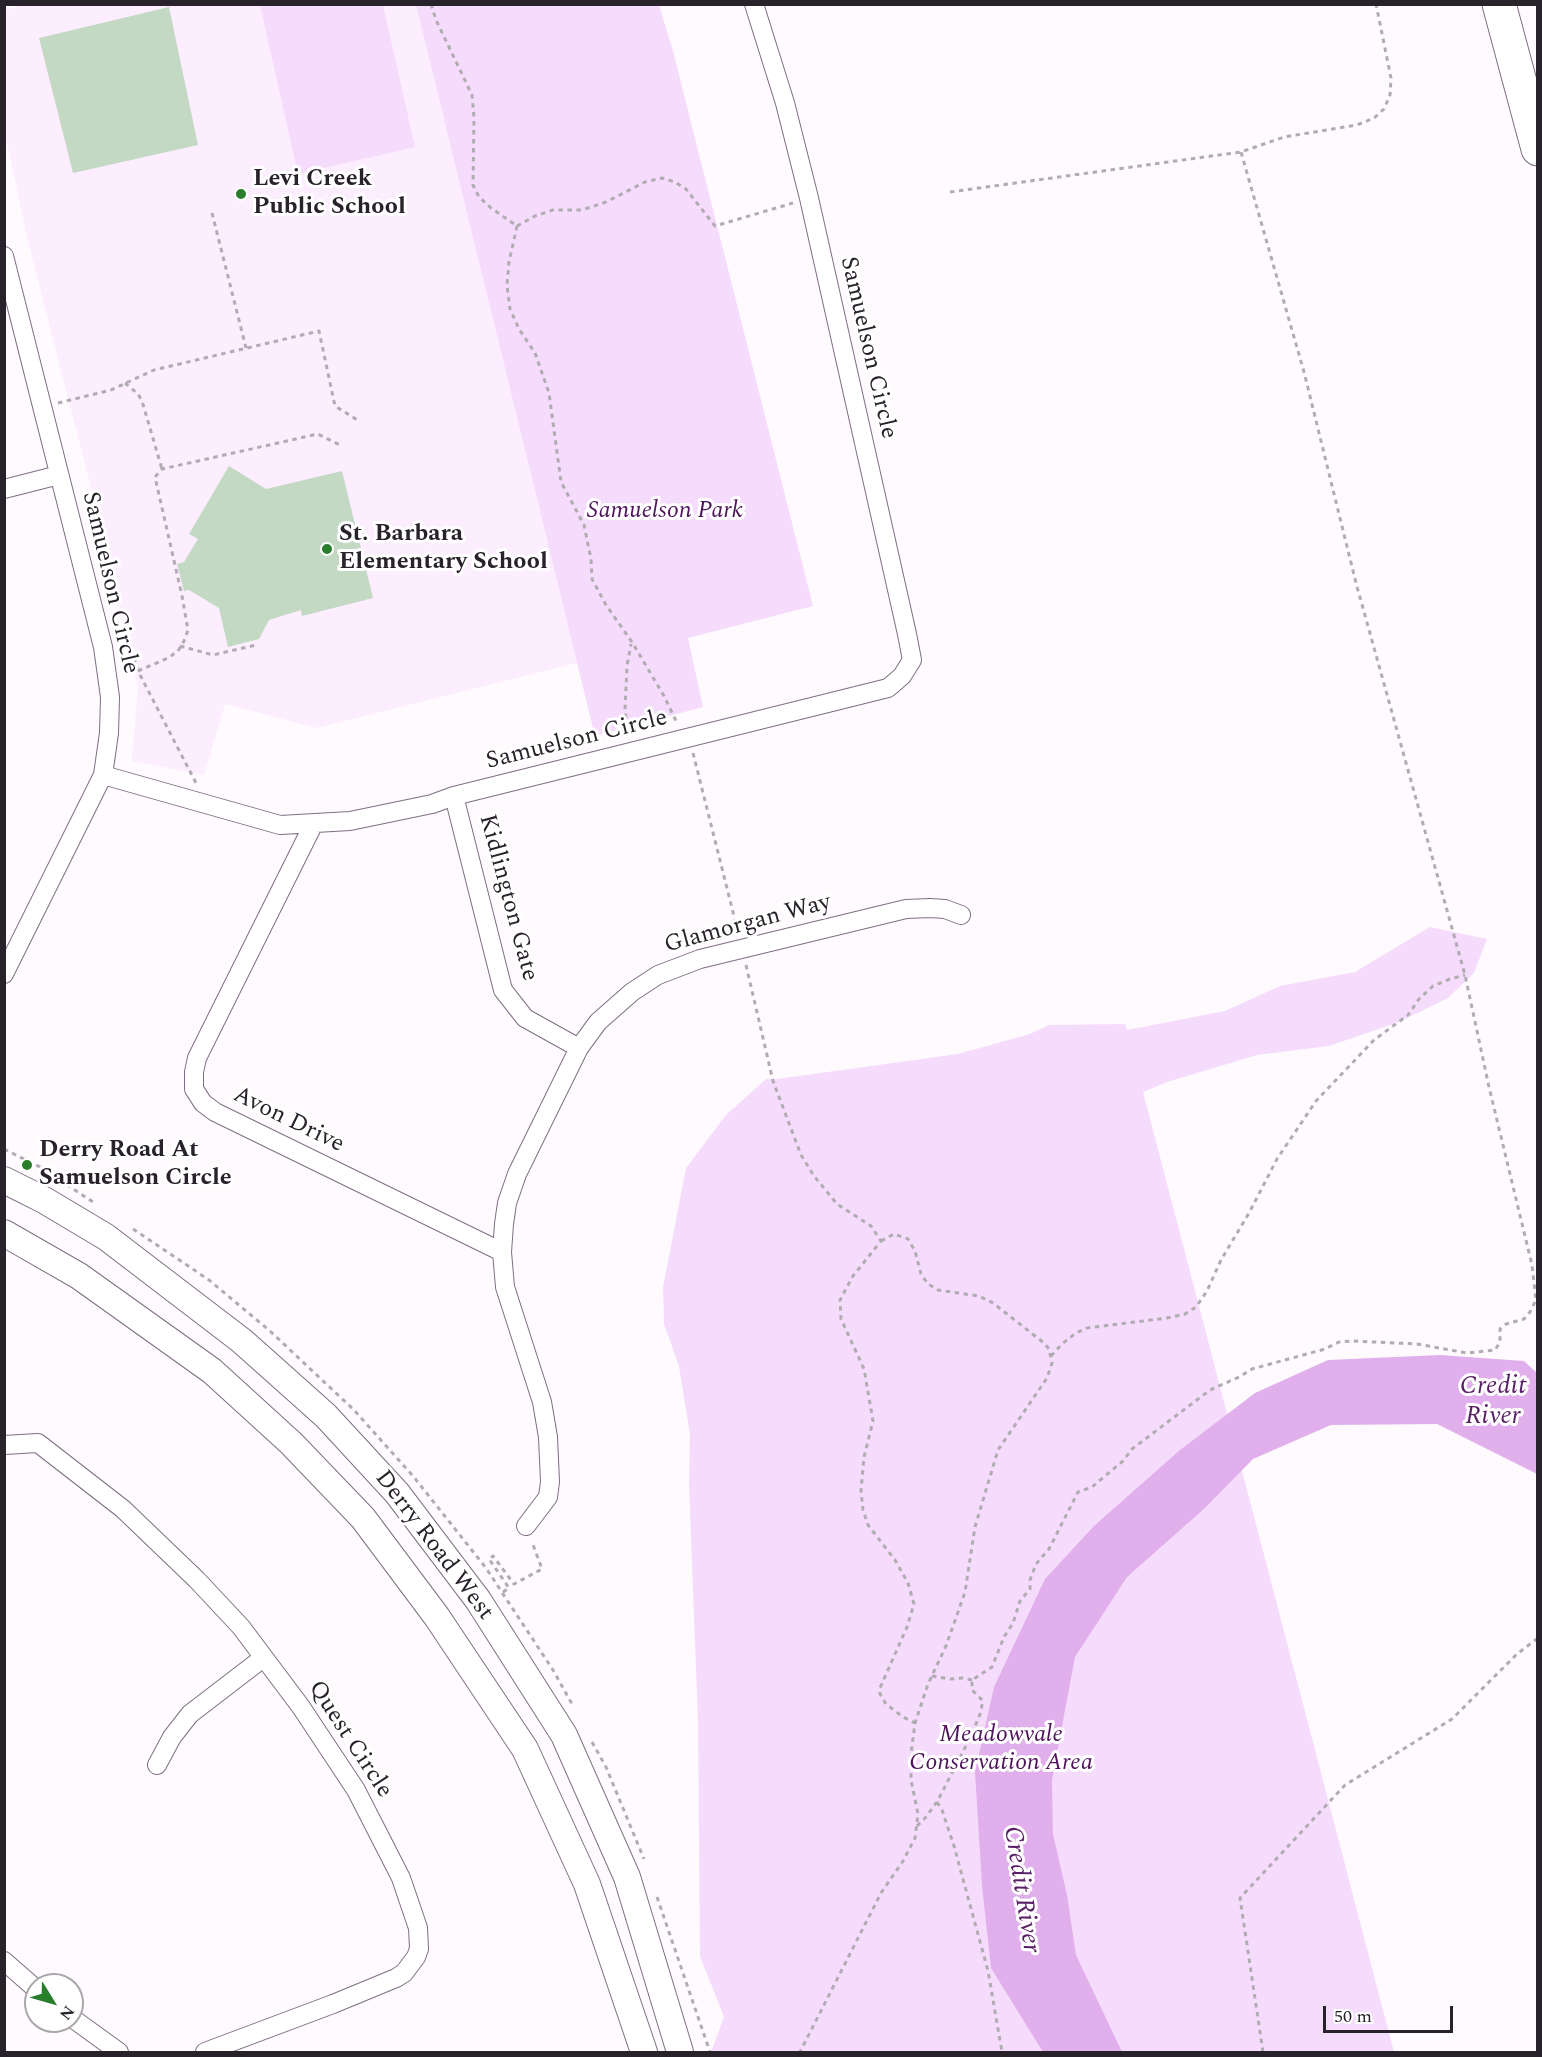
<!DOCTYPE html>
<style>
body{margin:0}
#map{position:relative;width:1542px;height:2057px;overflow:hidden;background:#fefafe;font-family:Spectral,serif}
canvas{display:block}
.frame{position:absolute;inset:0;border:6px solid #28222a;pointer-events:none}
.north{position:absolute;left:24px;top:1973px;width:60px;height:60px;box-sizing:border-box;background:#fff;border:2px solid #a9a7aa;border-radius:50%;rotate:127deg;font-size:16px;font-weight:700;line-height:24px;text-align:center;color:#28222a}
.north::after{content:'';display:block;margin:auto;width:21px;height:27px;background:#287e2b;clip-path:polygon(50% 0,100% 100%,50% 72%,0 100%)}
.scale{position:absolute;left:1323px;top:2006px;width:130px;height:27px;box-sizing:border-box;border:3px solid #28222a;border-top:0;padding-left:8px;font-size:18px;line-height:21px;white-space:nowrap;color:#28222a;-webkit-text-stroke:4px #fff;paint-order:stroke}
</style>
<div id="map">
<canvas width="1542" height="2057"></canvas>
<div class="frame"></div>
<div class="north">N</div>
<div class="scale">50 m</div>
</div>
<script>
const ctx = document.querySelector('canvas').getContext('2d');
ctx.lineJoin = 'round';
function fillPath(path, color) { ctx.fillStyle = color; ctx.fill(path, 'evenodd'); }
const toPath = rows => new Path2D(rows.map(r => 'M' + r).join(''));
function strokePath(path, color, width, dash) { ctx.strokeStyle = color; ctx.lineWidth = width; ctx.lineCap = dash ? 'butt' : 'round'; ctx.setLineDash(dash || []); ctx.stroke(path); }
function write(font, color, halo, rows, align = 'center') {
  ctx.font = font + ' Spectral,serif'; ctx.lineWidth = 6; ctx.setLineDash([]); ctx.textBaseline = 'middle'; ctx.strokeStyle = halo; ctx.fillStyle = color; for (const [text, x, y, turn = 0] of rows) {
    ctx.save(); ctx.translate(x, y); ctx.rotate((+turn || 0) * Math.PI / 180); ctx.textAlign = isNaN(turn) ? turn : align; if (halo) ctx.strokeText(text, 0, 0); ctx.fillText(text, 0, 0); ctx.restore();
  }
}
fillPath(toPath([
 [28,4,416,5,577,663,317,728,225,704,204,775,132,761,138,687,88,476,28,241,5,133,4,10]
]), '#fcedff');
fillPath(toPath([
 [260,5,383,5,415,147,298,174],
 [416,5,659,5,673,51,813,606,688,638,703,707,595,736],
 [1430,927,1487,939,1474,973,1448,998,1399,1022,1329,1046,1257,1055,1167,1082,1143,1092,1394,2052,711,2052,724,2017,700,1956,698,1722,689,1483,690,1435,679,1366,664,1324,663,1287,686,1168,726,1115,766,1079,777,1079,958,1054,1030,1034,1049,1025,1125,1024,1127,1030,1225,1011,1280,986,1355,972]
]), '#f6dcfc');
fillPath(toPath([
 [1440,1355,1524,1361,1537,1373,1537,1474,1437,1424,1331,1425,1253,1459,1205,1508,1127,1577,1075,1657,1052,1780,1053,1834,1067,1895,1076,1955,1122,2052,1043,2052,991,1968,982,1886,975,1772,994,1687,1045,1579,1094,1526,1180,1450,1255,1393,1328,1360]
]), '#e1b0ec');
fillPath(toPath([
 [169,7,198,145,73,173,39,38],
 [229,466,266,489,342,471,373,598,302,616,301,610,269,620,259,639,228,647,219,608,189,590,184,591,177,564,184,562,198,539,189,534]
]), '#c4d9c3');
const minor = toPath([
 [4,256,103,647,110,697,109,733,103,775,4,974],
 [4,489,59,475],
 [103,775,280,825,350,821,432,804,454,796,888,688,902,676,912,660,907,634,809,198,785,103,754,4],
 [454,796,503,990,525,1018,579,1048],
 [314,823,197,1058,194,1072,194,1089,203,1103,215,1112,502,1252],
 [4,1445,38,1443,123,1509,197,1580,241,1627,301,1707,356,1790,401,1878,418,1928,419,1949,416,1957,404,1973,396,1978,333,2004,205,2052],
 [526,1526,548,1497,550,1482,548,1437,542,1402,505,1287,502,1252,504,1224,507,1203,517,1174,579,1048,598,1022,632,992,658,975,700,959,906,909,930,908,945,909,961,915],
 [157,1765,172,1737,190,1714,263,1658],
 [4,1961,36,1989],
 [72,2018,119,2052]
]);
const secondary = toPath([
 [4,1180,44,1200,106,1237,242,1341,326,1416,397,1493,478,1600,564,1735,627,1877,680,2052],
 [4,1233,79,1276,212,1371,291,1443,363,1518,437,1617,525,1749,587,1884,644,2052]
]);
const motorway = toPath([
 [1499,4,1538,149]
]);
strokePath(minor, '#7f6e83', 20);
strokePath(secondary, '#7f6e83', 28);
strokePath(motorway, '#7f6e83', 35);
strokePath(toPath([
 [431,4,436,20,472,95,474,117,473,185,479,197,491,208,517,226],
 [950,192,1241,152,1284,137,1357,125,1374,118,1384,109,1390,95,1391,78,1376,4],
 [212,213,246,348],
 [517,226,509,262,507,285,510,309,519,329,535,353,549,393,561,482,584,525,591,559,592,579,606,605,632,642,664,696,677,723],
 [517,226,535,216,553,210,582,210,606,202,645,182,662,178,675,182,686,189,715,226,793,203],
 [125,383,138,394,142,401,162,469],
 [58,403,111,390,154,370,319,331,335,406,359,421],
 [180,646,213,655,256,645],
 [134,658,138,671,196,783],
 [138,671,168,658,178,651,184,641,188,630,182,596,155,477,162,469,318,434,340,445],
 [628,736,625,709,627,666,631,644],
 [693,753,738,932],
 [746,965,773,1081,801,1155,814,1176,837,1204,871,1226,881,1241,853,1276,840,1300,841,1319,864,1369,873,1421,864,1457,861,1491,863,1510,868,1525,895,1560,908,1583,914,1604,907,1627,880,1688,880,1694,886,1704,903,1717,915,1723,911,1754,911,1780,918,1814,915,1838,903,1861,881,1893,800,2052],
 [4,1149,40,1167,93,1202],
 [133,1229,209,1280,270,1331,354,1410,413,1476,486,1568,553,1670,572,1704],
 [881,1241,894,1234,908,1239,915,1251,921,1274,928,1284,938,1290,979,1296,993,1303,1044,1343,1049,1349,1052,1363,1047,1378,998,1450,975,1527,965,1592,946,1646,928,1684,915,1723],
 [1051,1356,1062,1344,1076,1333,1087,1328,1167,1318,1185,1314,1196,1307,1207,1291,1221,1260,1249,1213,1277,1159,1316,1101,1374,1040,1408,1015,1419,999,1433,986,1450,979,1465,975],
 [503,1592,509,1588,489,1559,493,1556,514,1584,542,1569,532,1542],
 [932,1676,950,1679,963,1678,972,1680],
 [592,1742,606,1767,644,1859],
 [937,1802,942,1810,954,1846,988,1971,1002,2052],
 [917,1826,925,1818,937,1802,972,1734,980,1714,983,1701,972,1690,972,1680,992,1667,1004,1637,1013,1623,1020,1601,1030,1589,1030,1580,1036,1564,1049,1549,1078,1492,1092,1487,1123,1461,1132,1449,1210,1390,1239,1377,1252,1369,1325,1349,1339,1342,1353,1341,1417,1344,1467,1353,1495,1350,1500,1342,1500,1329,1506,1324,1524,1319,1530,1312,1536,1300,1532,1265,1489,1087,1465,975,1356,583,1304,372,1241,152],
 [657,1897,710,2052],
 [1263,2052,1240,1898,1345,1785,1452,1719,1517,1654,1538,1638]
]), '#b1acb2', 3, [4.5, 4.5]);
strokePath(minor, '#fff', 18);
strokePath(secondary, '#fff', 26);
strokePath(motorway, '#fff', 33);
for (const [x, y, r, color] of [
 [241,194,6,"#287e2b"],
 [327,549,6,"#287e2b"],
 [27,1165,6,"#287e2b"]
]) { const dot = new Path2D(); dot.arc(x, y, r, 0, 2 * Math.PI); ctx.fillStyle = color; ctx.fill(dot); strokePath(dot, '#fff', 2); }
write('bold 24px', '#28222a', '#fff', [
 ["Levi Creek",253,180],
 ["Public School",253,208],
 ["St. Barbara",339,535],
 ["Elementary School",339,563],
 ["Derry Road At",39,1151],
 ["Samuelson Circle",39,1179]
], 'left');
write('24px', '#28222a', '#fff', [
 ["Samuelson Circle",867,348,77],
 ["Samuelson Circle",109,583,77],
 ["Samuelson Circle",577,741,-14],
 ["Kidlington Gate",507,898,75],
 ["Glamorgan Way",748,925,-15],
 ["Avon Drive",288,1121,26],
 ["Derry Road West",433,1546,53],
 ["Quest Circle",349,1740,57]
]);
write('italic 24px', '#4e135a', '#fff', [
 ["Samuelson Park",665,512],
 ["Meadowvale",1001,1736],
 ["Conservation Area",1001,1764]
]);
write('italic 26px', '#591f66', '#fff', [
 ["Credit",1493,1388],
 ["River",1493,1418],
 ["Credit River",1020,1890,81]
]);
</script>
